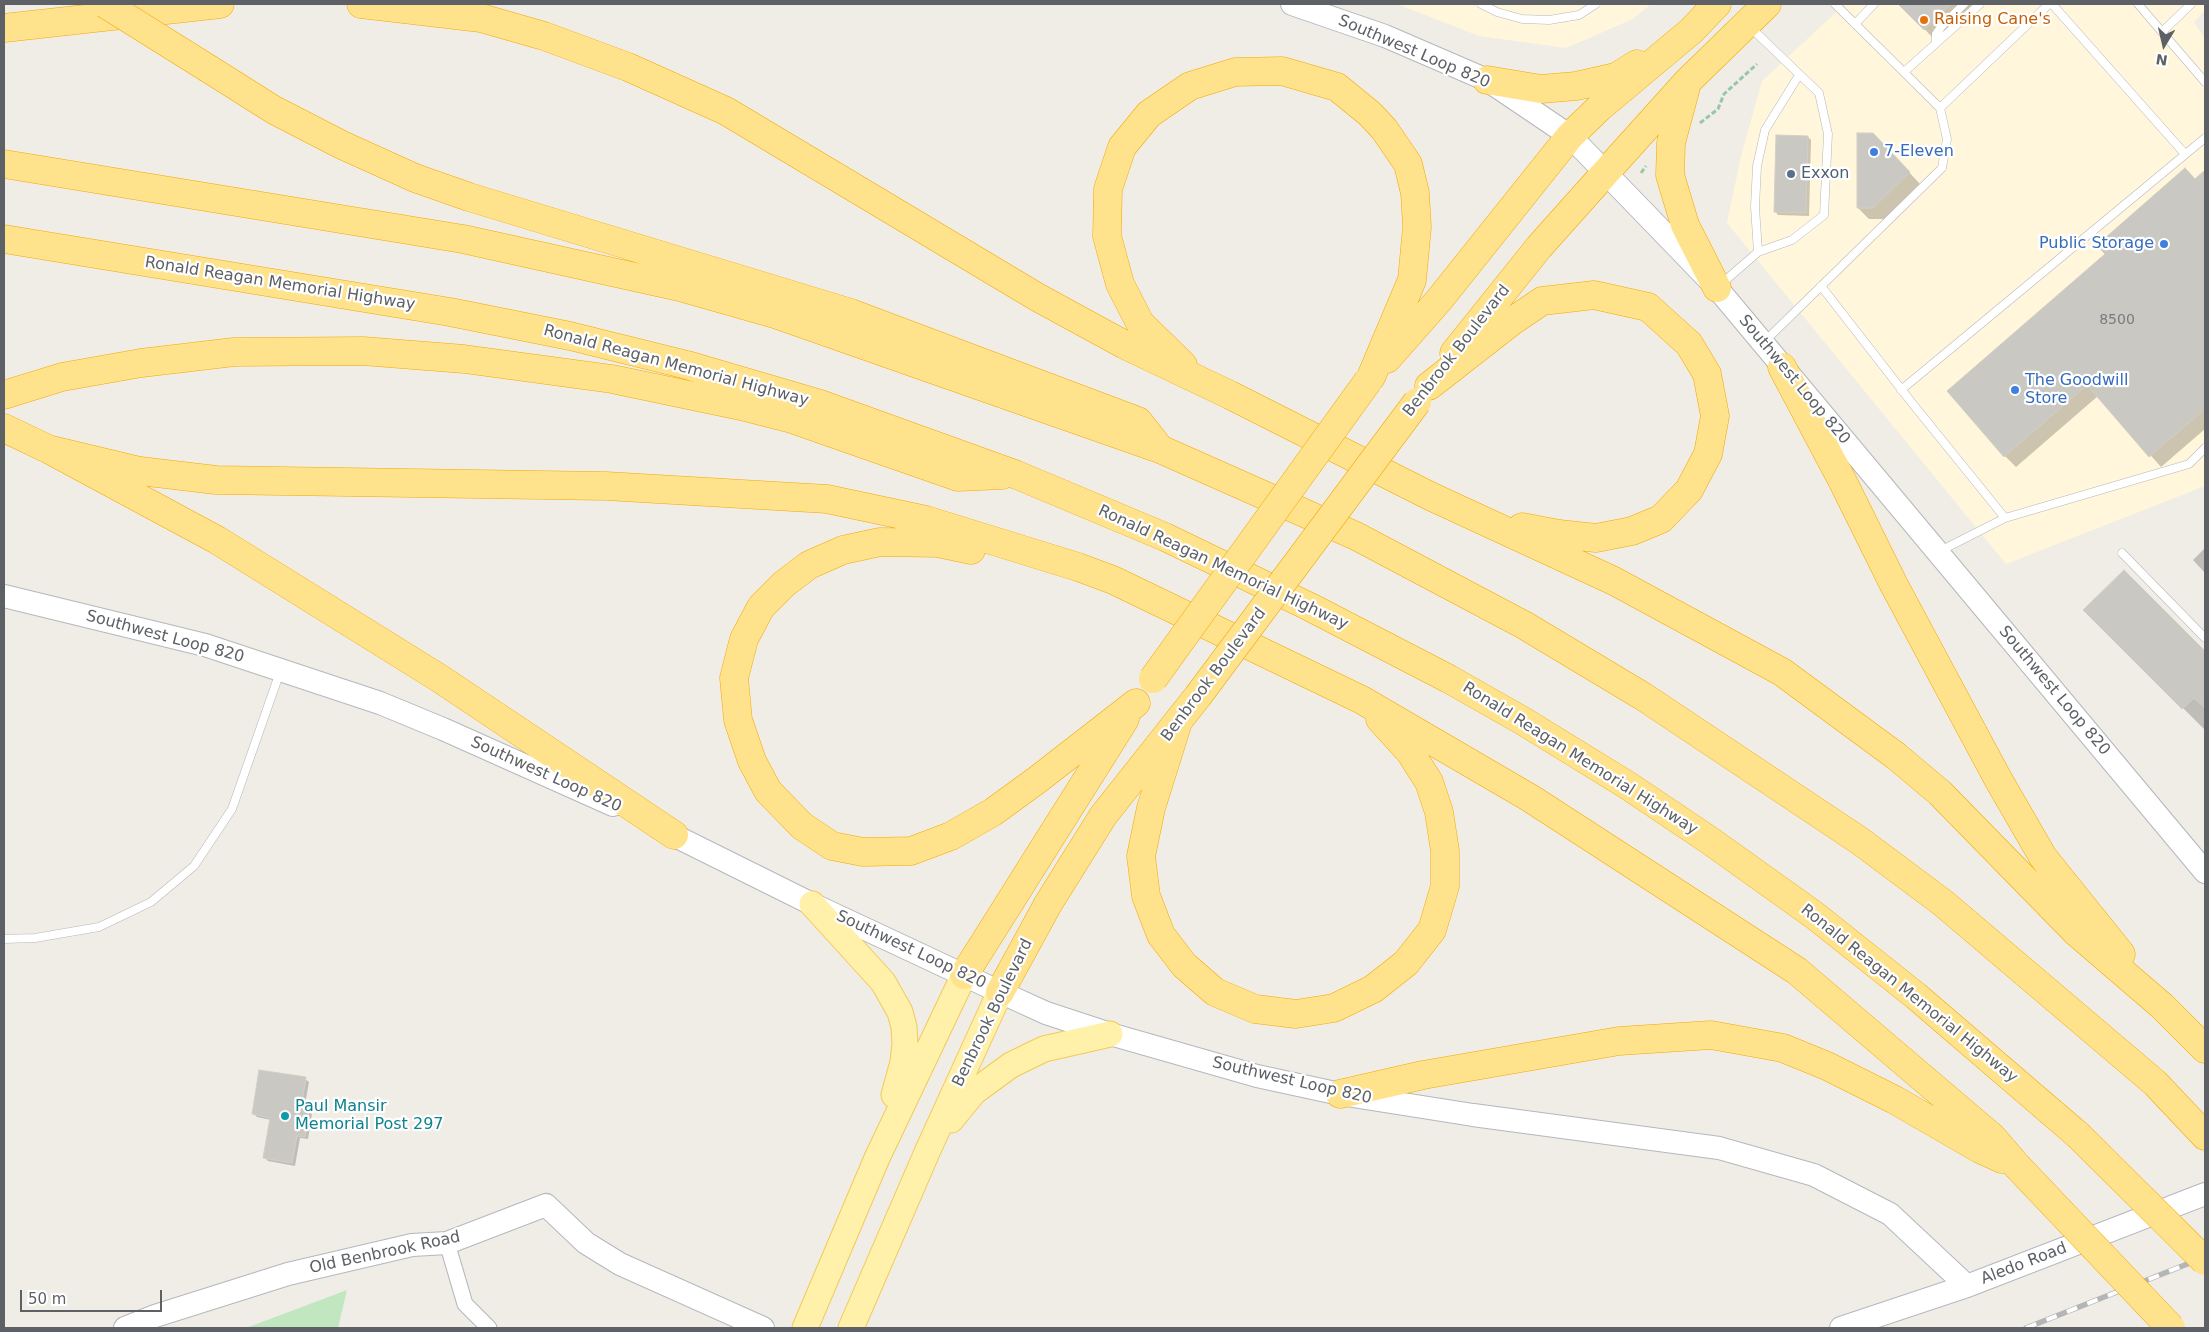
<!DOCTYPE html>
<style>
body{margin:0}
#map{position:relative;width:2209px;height:1332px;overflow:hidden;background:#efede5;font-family:"DejaVu Sans",sans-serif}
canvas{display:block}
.frame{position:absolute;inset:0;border:5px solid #5d6166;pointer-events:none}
.north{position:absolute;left:2139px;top:20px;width:50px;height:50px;-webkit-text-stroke:4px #fff;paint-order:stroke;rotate:189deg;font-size:14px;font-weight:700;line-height:20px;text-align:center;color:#5d6166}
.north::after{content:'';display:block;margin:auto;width:18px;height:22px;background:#5d6166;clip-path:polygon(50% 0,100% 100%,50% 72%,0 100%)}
.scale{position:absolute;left:20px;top:1290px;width:142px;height:22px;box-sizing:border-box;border:2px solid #5d6166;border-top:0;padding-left:6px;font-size:15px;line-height:18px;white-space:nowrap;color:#5d6166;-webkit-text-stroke:4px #fff;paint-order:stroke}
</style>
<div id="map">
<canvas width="2209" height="1332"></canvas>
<div class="frame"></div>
<div class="north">N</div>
<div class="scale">50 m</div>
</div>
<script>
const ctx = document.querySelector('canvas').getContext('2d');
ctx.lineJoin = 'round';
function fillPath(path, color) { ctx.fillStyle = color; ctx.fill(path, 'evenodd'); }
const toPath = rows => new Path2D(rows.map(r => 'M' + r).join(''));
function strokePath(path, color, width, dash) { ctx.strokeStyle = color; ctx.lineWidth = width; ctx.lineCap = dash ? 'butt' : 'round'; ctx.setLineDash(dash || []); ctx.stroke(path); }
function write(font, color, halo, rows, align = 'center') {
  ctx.font = font + ' "DejaVu Sans",sans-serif'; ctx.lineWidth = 4.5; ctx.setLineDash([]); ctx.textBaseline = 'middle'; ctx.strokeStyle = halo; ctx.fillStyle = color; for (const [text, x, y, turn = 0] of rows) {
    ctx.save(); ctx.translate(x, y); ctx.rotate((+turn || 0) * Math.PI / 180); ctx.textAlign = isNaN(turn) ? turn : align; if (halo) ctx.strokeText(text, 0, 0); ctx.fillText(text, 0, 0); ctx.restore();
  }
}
fillPath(toPath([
 [1397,4,1651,4,1633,19,1566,48,1479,36],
 [1845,4,2205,4,2205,10,2194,22,2205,39,2205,486,2006,564,1727,223,1741,156,1762,81]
]), '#fff6db');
fillPath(toPath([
 [347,1290,338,1328,246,1328]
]), '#c1e7c1');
fillPath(toPath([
 [1913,4,1973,4,1935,40,1906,10],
 [1808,137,1811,140,1809,216,1778,215,1775,211],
 [1884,145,1920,184,1884,219,1869,219,1858,208],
 [2203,174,2205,176,2205,429,2161,467,2098,396,2016,467,2005,456,2196,180],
 [2205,548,2205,573,2193,560],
 [2124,572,2205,653,2205,730,2085,610],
 [305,1079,309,1082,304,1110,312,1114,308,1139,300,1138,295,1166,268,1161,265,1158,271,1120,257,1117,254,1114]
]), '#0003');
const building = toPath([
 [1898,4,1951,4,1924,30,1898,4],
 [1857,133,1873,133,1910,172,1873,208,1857,208,1857,133],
 [1776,135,1808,136,1806,213,1774,212,1776,135],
 [2185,168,2195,179,2205,170,2205,409,2149,457,2087,385,2004,457,1947,391,2105,254,2097,245,2185,168],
 [2124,570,2205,651,2205,708,2194,698,2182,709,2083,610,2124,570],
 [259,1070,306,1077,301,1108,309,1110,305,1137,297,1136,292,1163,263,1158,270,1118,252,1114,259,1070]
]);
fillPath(building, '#cac8c2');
strokePath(building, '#d4cfc3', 1);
const lane = toPath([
 [1481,4,1497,12,1522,19,1549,20,1579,15,1596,4],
 [1835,4,1940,108],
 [2052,4,2185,154],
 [2138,4,2205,82],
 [1855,24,1874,4],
 [2162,32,2191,4],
 [1936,43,1936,34,1941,27,1964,4],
 [1904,72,1980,4],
 [1758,252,1755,207,1757,166,1765,130,1799,75],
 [1720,285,1758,252,1792,240,1824,215,1828,134,1819,93,1750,27],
 [1821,286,1912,403,2005,518],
 [1765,341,1942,168,1947,139,1940,108,2049,4],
 [1901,390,2205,138],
 [1940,551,2005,518,2189,464,2205,448],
 [2122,553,2205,638],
 [4,939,35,938,99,927,151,902,194,866,232,809,280,672]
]);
const street = toPath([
 [447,1243,465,1304,489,1328]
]);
const secondary = toPath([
 [1292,4,1385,36,1487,80,1570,136,1717,288,2205,872],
 [4,596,205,645,380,703,443,729,613,805],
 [659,828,812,904,1000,992,1046,1013,1110,1034,1257,1076,1340,1094,1473,1115,1719,1148,1814,1175,1890,1214,1967,1286],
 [125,1328,155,1316,288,1274,412,1245,447,1243,546,1205,586,1243,620,1264,763,1328],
 [1841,1328,1967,1286,2205,1194]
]);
const primary = toPath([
 [812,904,883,982,900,1012,904,1027,905,1044,903,1062,894,1095],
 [951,1120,974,1092,1011,1065,1044,1049,1110,1034],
 [805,1328,877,1158,964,975],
 [851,1328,928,1150,1000,992]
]);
const highway = toPath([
 [361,4,481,18,544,36,628,67,726,111,1037,297,1125,345,1230,395,1430,496,1614,581,1782,672,1896,756,1940,793,2077,933,2162,1006,2205,1049],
 [4,28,220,4],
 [209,69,274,110,342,145,415,178,469,197,851,313,1138,421,1160,449],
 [1487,80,1541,89,1576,86,1616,77,1637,64],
 [1686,87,1671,143,1670,175,1685,225,1717,288],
 [4,164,463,239,680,287,775,314,1160,449,1356,536,1524,625,1644,697,1860,841,1943,903,2155,1083,2205,1136],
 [4,239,450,312,570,336,687,365,820,404,1017,475,1165,537,1310,607,1449,679,1523,721,1627,785,1709,840,1814,915,1916,996,2078,1135],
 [1454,353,1539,247,1606,172,1687,82,1767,4],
 [1387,359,1439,300,1570,136,1599,108,1691,31,1717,4],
 [1183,365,1140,323,1120,284,1107,236,1108,189,1122,147,1149,114,1190,86,1235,72,1282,71,1337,87,1370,114,1384,129,1408,164,1415,193,1417,227,1412,280,1371,377],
 [1782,367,1843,482,1894,585,1998,779,2043,857,2121,954],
 [1429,386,1511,322,1542,301,1594,295,1648,307,1689,344,1707,374,1715,416,1708,454,1689,490,1661,519,1632,531,1596,538,1559,534,1522,527],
 [4,395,62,377,141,363,234,352,363,351,464,359,612,379,741,406,792,419,958,477,1002,475],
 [4,428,48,449,217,540,439,678,674,835],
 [48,449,140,471,216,480,606,486,827,499,926,520,1078,567,1113,580,1362,700,1530,798,1797,971,1992,1137,2017,1166],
 [971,550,938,543,880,542,843,550,809,565,784,584,761,607,744,639,734,678,738,720,752,761,768,791,802,826,832,846,863,852,911,851,951,836,993,812,1037,780,1136,703],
 [1177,725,1151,808,1141,856,1146,896,1161,935,1184,965,1215,992,1255,1009,1296,1014,1334,1008,1373,989,1406,963,1432,930,1445,886,1445,851,1439,812,1429,782,1410,752,1380,719],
 [964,975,1125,719],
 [1000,992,1048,904,1103,816,1198,696],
 [1340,1094,1423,1075,1619,1041,1711,1035,1783,1048,1827,1066,1895,1100,1980,1149,2002,1159]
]);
strokePath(lane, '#b5b8bc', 9);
strokePath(street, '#b5b8bc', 17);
strokePath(secondary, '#b4b8bd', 24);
strokePath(primary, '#f4c959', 27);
strokePath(highway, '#f4a800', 29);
strokePath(toPath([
 [1700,123,1718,109,1724,94,1757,64],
 [1641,173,1646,166]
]), '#99c7a6', 3, [5, 2.5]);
strokePath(lane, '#fff', 8);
strokePath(street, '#fff', 15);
strokePath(secondary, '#fff', 22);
strokePath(primary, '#fff1aa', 25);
strokePath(highway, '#ffe28c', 28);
const rail = toPath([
 [2026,1328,2205,1257]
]);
strokePath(rail, '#b4b5b6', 5.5);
strokePath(rail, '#fff', 4, [11]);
const highwayBridge = toPath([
 [105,4,209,69],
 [1153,679,1368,381],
 [1198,696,1417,402],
 [2078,1135,2205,1261],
 [2017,1166,2171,1328]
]);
strokePath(highwayBridge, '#f4a800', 29, []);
strokePath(highwayBridge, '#ffe28c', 28);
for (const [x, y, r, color] of [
 [1924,20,5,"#e8710a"],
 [1874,152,5,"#3f7fe0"],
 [1791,174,5,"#5c6f8a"],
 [2164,244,5,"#3f7fe0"],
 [2015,390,5,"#3f7fe0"],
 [285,1116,5,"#0f9aa8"]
]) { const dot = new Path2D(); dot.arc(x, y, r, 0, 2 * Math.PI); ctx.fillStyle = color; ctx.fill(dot); strokePath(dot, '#fff', 2); }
write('14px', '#787b7d', null, [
 ["8500",2117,320]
]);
write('16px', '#c56008', '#fff', [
 ["Raising Cane's",1934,20]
], 'left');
write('16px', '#5d6166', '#fff', [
 ["Southwest Loop 820",1414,52,23],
 ["Ronald Reagan Memorial Highway",280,284,9],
 ["Benbrook Boulevard",1457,351,-52],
 ["Ronald Reagan Memorial Highway",676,366,15],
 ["Southwest Loop 820",1794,380,50],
 ["Ronald Reagan Memorial Highway",1223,568,25],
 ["Southwest Loop 820",165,637,15],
 ["Benbrook Boulevard",1214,675,-53],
 ["Southwest Loop 820",2054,691,50],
 ["Ronald Reagan Memorial Highway",1580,759,32],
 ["Southwest Loop 820",546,775,24],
 ["Southwest Loop 820",911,950,25],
 ["Ronald Reagan Memorial Highway",1909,994,39],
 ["Benbrook Boulevard",993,1013,-64],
 ["Southwest Loop 820",1292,1081,13],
 ["Old Benbrook Road",385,1253,-12],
 ["Aledo Road",2024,1264,-21]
]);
write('16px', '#366cbe', '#fff', [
 ["7-Eleven",1884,152],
 ["Public Storage",2154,244,"right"],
 ["The Goodwill",2025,381],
 ["Store",2025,399]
], 'left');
write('16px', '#4e5e75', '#fff', [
 ["Exxon",1801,174]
], 'left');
write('16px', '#0d838f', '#fff', [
 ["Paul Mansir",295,1107],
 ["Memorial Post 297",295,1125]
], 'left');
</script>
